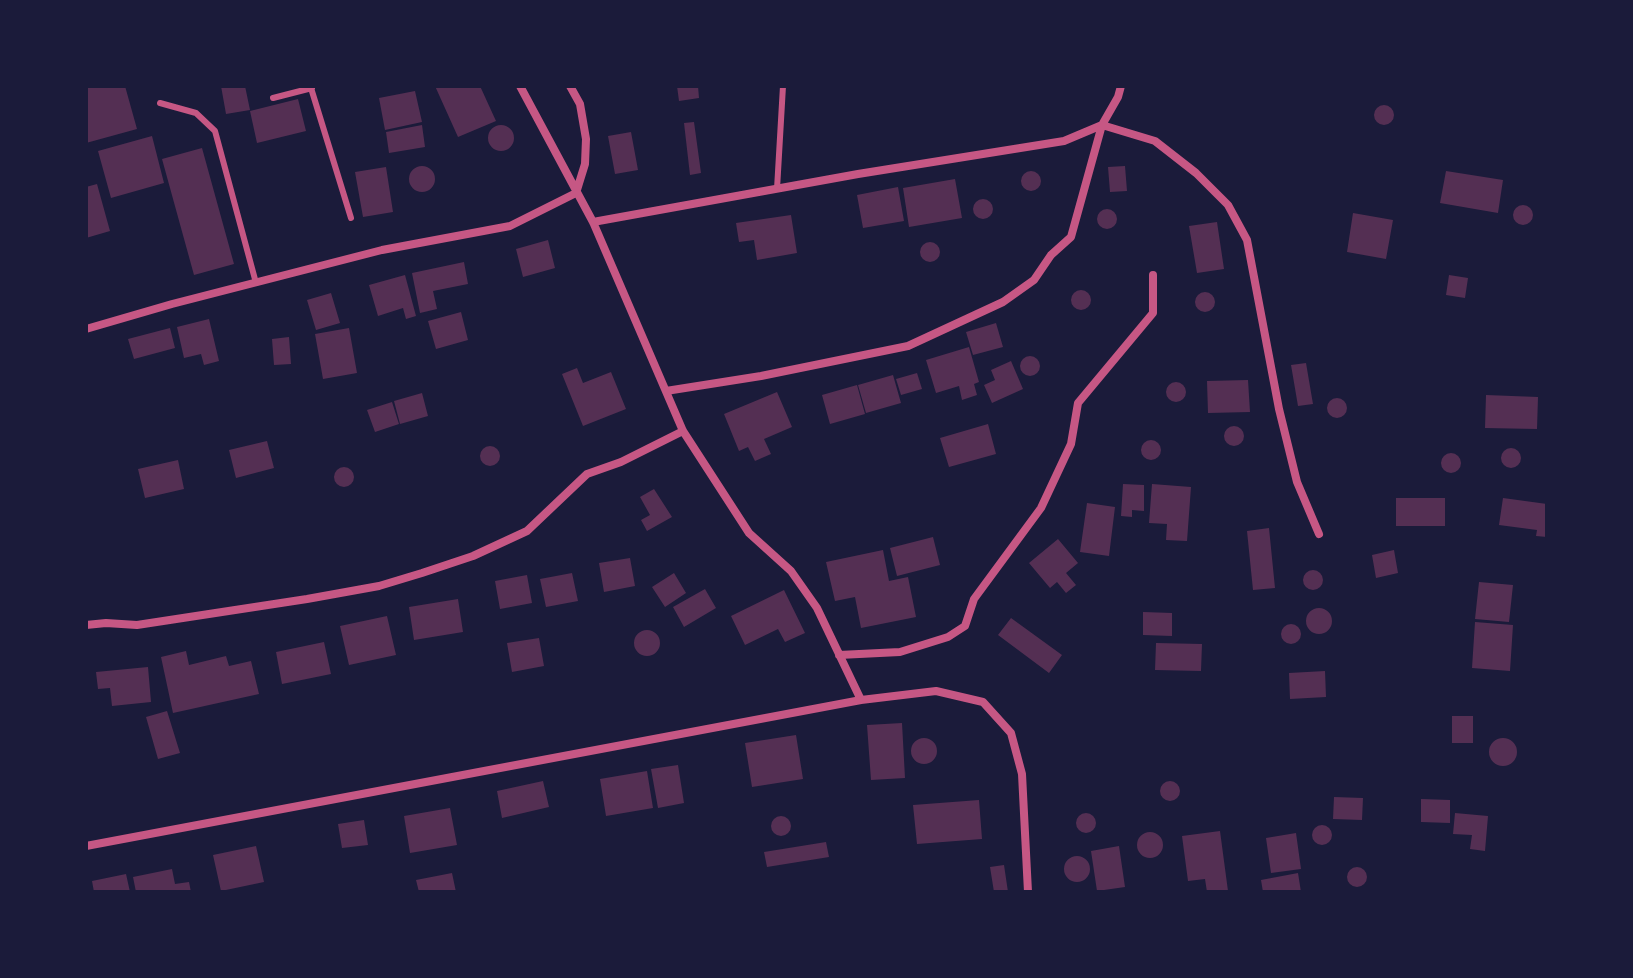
<!DOCTYPE html>
<style>
body{margin:0}
#map{position:relative;width:1633px;height:978px;overflow:hidden;background:#1b1b3a;font-family:"Sofia Sans Condensed",sans-serif}
canvas{display:block}
.frame{position:absolute;inset:0;border:88px solid #1b1b3a;pointer-events:none}
</style>
<div id="map">
<canvas width="1633" height="978"></canvas>
<div class="frame"></div>
</div>
<script>
const ctx = document.querySelector('canvas').getContext('2d');
ctx.lineJoin = 'round';
function fillPath(path, color) { ctx.fillStyle = color; ctx.fill(path, 'evenodd'); }
const toPath = rows => new Path2D(rows.map(r => 'M' + r).join(''));
function strokePath(path, color, width, dash) { ctx.strokeStyle = color; ctx.lineWidth = width; ctx.lineCap = dash ? 'butt' : 'round'; ctx.setLineDash(dash || []); ctx.stroke(path); }
fillPath(toPath([
 [86,86,125,86,137,129,86,143],
 [221,86,245,86,250,110,226,114],
 [435,86,480,86,496,121,458,137],
 [677,86,698,86,699,98,679,101],
 [415,91,422,122,385,130,379,98],
 [298,99,306,131,257,143,250,111],
 '1374 115a10 10 0 1 1 20 0a10 10 0 1 1-20 0Z',
 [694,122,701,173,690,175,684,123],
 '488 138a13 13 0 1 1 26 0a13 13 0 1 1-26 0Z',
 [422,125,425,147,389,153,386,132],
 [631,132,638,170,615,174,608,136],
 [152,136,164,183,111,198,98,151],
 [202,148,234,264,194,275,162,159],
 '409 179a13 13 0 1 1 26 0a13 13 0 1 1-26 0Z',
 [1125,166,1127,191,1110,192,1108,167],
 [386,167,393,212,363,217,355,172],
 '1021 181a10 10 0 1 1 20 0a10 10 0 1 1-20 0Z',
 [1446,171,1503,180,1498,213,1440,203],
 [955,179,962,218,909,227,903,188],
 [97,184,110,231,86,238,86,187],
 [898,187,904,221,863,228,857,195],
 '973 209a10 10 0 1 1 20 0a10 10 0 1 1-20 0Z',
 '1513 215a10 10 0 1 1 20 0a10 10 0 1 1-20 0Z',
 '1097 219a10 10 0 1 1 20 0a10 10 0 1 1-20 0Z',
 [1353,213,1393,220,1386,259,1347,252],
 [791,215,797,253,757,260,754,240,739,242,736,223],
 [1217,222,1224,269,1197,273,1189,226],
 [548,240,555,268,523,277,516,249],
 '920 252a10 10 0 1 1 20 0a10 10 0 1 1-20 0Z',
 [464,262,468,284,433,291,437,309,420,313,412,273],
 [405,275,416,316,406,319,403,308,378,316,369,285],
 [1449,275,1468,278,1465,298,1446,295],
 '1071 300a10 10 0 1 1 20 0a10 10 0 1 1-20 0Z',
 '1195 302a10 10 0 1 1 20 0a10 10 0 1 1-20 0Z',
 [331,293,340,323,316,330,307,300],
 [461,312,468,340,436,349,428,321],
 [209,319,219,361,204,365,201,354,184,358,177,327],
 [996,323,1003,347,973,355,966,332],
 [170,328,175,348,134,359,128,339],
 [349,328,357,373,323,379,315,334],
 [289,337,291,364,274,365,272,339],
 [969,347,979,382,974,384,977,395,962,400,959,386,936,393,926,360],
 '1020 366a10 10 0 1 1 20 0a10 10 0 1 1-20 0Z',
 [1011,361,1023,389,992,403,984,385,995,380,991,370],
 [1306,363,1313,404,1298,406,1291,365],
 [577,368,583,383,611,372,626,409,583,426,562,374],
 [917,373,922,389,901,395,896,379],
 [893,375,901,403,866,413,858,385],
 [1248,380,1250,412,1208,413,1207,381],
 '1166 392a10 10 0 1 1 20 0a10 10 0 1 1-20 0Z',
 [857,385,865,414,830,424,822,395],
 [777,392,792,427,764,439,771,454,755,461,748,447,739,451,724,414],
 [422,393,428,416,400,424,394,401],
 [1486,395,1538,397,1537,429,1485,428],
 '1327 408a10 10 0 1 1 20 0a10 10 0 1 1-20 0Z',
 [392,402,399,424,375,432,367,410],
 [988,424,996,454,949,467,940,438],
 '1224 436a10 10 0 1 1 20 0a10 10 0 1 1-20 0Z',
 '1141 450a10 10 0 1 1 20 0a10 10 0 1 1-20 0Z',
 [267,441,274,468,236,478,229,450],
 '480 456a10 10 0 1 1 20 0a10 10 0 1 1-20 0Z',
 '1501 458a10 10 0 1 1 20 0a10 10 0 1 1-20 0Z',
 '1441 463a10 10 0 1 1 20 0a10 10 0 1 1-20 0Z',
 [178,460,184,489,145,498,138,469],
 '334 477a10 10 0 1 1 20 0a10 10 0 1 1-20 0Z',
 [1123,484,1144,485,1144,511,1132,510,1132,517,1121,516],
 [1152,484,1191,487,1187,541,1166,540,1167,524,1149,523],
 [654,489,672,517,647,531,641,520,650,515,640,497],
 [1396,498,1445,498,1445,526,1396,526],
 [1503,498,1547,504,1547,537,1536,536,1537,530,1499,525],
 [1087,503,1115,507,1109,556,1080,552],
 [1269,528,1275,588,1253,590,1247,531],
 [933,537,940,565,897,576,890,548],
 [1058,539,1078,563,1066,573,1076,585,1066,593,1057,582,1050,588,1029,563],
 [883,550,889,581,908,577,916,617,861,628,855,597,835,601,826,562],
 [1394,550,1398,573,1376,578,1372,555],
 [630,558,635,586,604,592,599,563],
 '1303 580a10 10 0 1 1 20 0a10 10 0 1 1-20 0Z',
 [572,573,578,601,546,607,540,579],
 [674,573,686,593,665,607,652,587],
 [527,575,532,603,500,609,495,581],
 [1479,582,1513,585,1509,622,1475,619],
 [705,589,716,608,684,627,673,607],
 [784,590,805,633,785,642,778,629,745,645,731,616],
 [458,599,463,632,414,640,409,607],
 '1306 621a13 13 0 1 1 26 0a13 13 0 1 1-26 0Z',
 [1143,612,1172,613,1172,636,1143,635],
 [387,616,396,655,349,665,340,626],
 [1011,618,1062,655,1049,673,998,635],
 [1475,622,1513,625,1510,671,1472,668],
 '1281 634a10 10 0 1 1 20 0a10 10 0 1 1-20 0Z',
 '634 643a13 13 0 1 1 26 0a13 13 0 1 1-26 0Z',
 [539,638,544,666,512,672,507,643],
 [324,642,331,674,282,684,276,652],
 [1156,643,1202,644,1201,671,1155,670],
 [186,651,189,665,226,656,229,666,251,661,259,694,173,713,161,657],
 [148,667,151,702,112,706,110,688,98,689,96,672],
 [1325,671,1326,697,1290,699,1289,673],
 [167,711,180,753,158,759,146,717],
 [1452,716,1473,716,1473,743,1452,743],
 [902,723,905,778,871,780,867,725],
 [796,735,803,779,752,787,745,743],
 '1489 752a14 14 0 1 1 28 0a14 14 0 1 1-28 0Z',
 '911 751a13 13 0 1 1 26 0a13 13 0 1 1-26 0Z',
 [678,765,684,803,658,808,651,769],
 [647,771,653,808,606,816,600,779],
 '1160 791a10 10 0 1 1 20 0a10 10 0 1 1-20 0Z',
 [543,781,549,807,502,818,497,791],
 [1334,797,1363,798,1362,820,1333,819],
 [1421,799,1450,800,1450,823,1421,822],
 [979,800,982,839,917,844,913,805],
 [450,808,457,845,410,853,404,816],
 '1076 823a10 10 0 1 1 20 0a10 10 0 1 1-20 0Z',
 [1455,813,1488,816,1485,851,1470,849,1472,835,1453,834],
 '771 826a10 10 0 1 1 20 0a10 10 0 1 1-20 0Z',
 [364,820,368,845,342,848,338,824],
 '1312 835a10 10 0 1 1 20 0a10 10 0 1 1-20 0Z',
 [1220,831,1228,891,1207,892,1205,879,1188,881,1182,836],
 '1137 845a13 13 0 1 1 26 0a13 13 0 1 1-26 0Z',
 [1296,833,1301,869,1271,873,1266,838],
 [826,842,829,857,767,867,764,852],
 [256,846,264,882,221,891,213,855],
 [1119,846,1125,887,1097,891,1091,851],
 '1064 869a13 13 0 1 1 26 0a13 13 0 1 1-26 0Z',
 [1004,865,1008,892,994,892,990,867],
 '1347 877a10 10 0 1 1 20 0a10 10 0 1 1-20 0Z',
 [172,869,175,884,189,882,191,892,136,892,133,877],
 [452,873,456,892,419,892,416,880],
 [1298,873,1301,892,1263,892,1261,880],
 [126,874,130,892,94,892,92,881]
]), '#542f53');
strokePath(toPath([
 [311,88,351,218],
 [273,98,312,88],
 [160,103,196,113,215,131,256,283],
 [777,189,783,86]
]), '#c65784', 6);
strokePath(toPath([
 [520,86,593,222,683,431,749,533,791,571,817,608,861,700],
 [1102,125,1155,141,1196,173,1228,205,1247,240,1279,409,1297,482,1319,534],
 [593,222,858,174,1064,141,1102,125],
 [86,329,172,304,382,250,510,226,576,193,585,164,586,139,580,104,570,86],
 [666,391,761,376,908,346,1003,302,1034,280,1051,255,1071,237,1102,125,1118,97,1121,86],
 [86,625,106,623,137,625,307,599,379,586,422,573,473,556,527,531,587,474,621,462,683,431],
 [839,655,900,652,948,637,965,626,974,599,1041,508,1071,444,1078,403,1153,313,1153,275],
 [86,846,861,700,936,691,983,702,1011,733,1022,774,1028,892]
]), '#c65784', 8);
</script>
